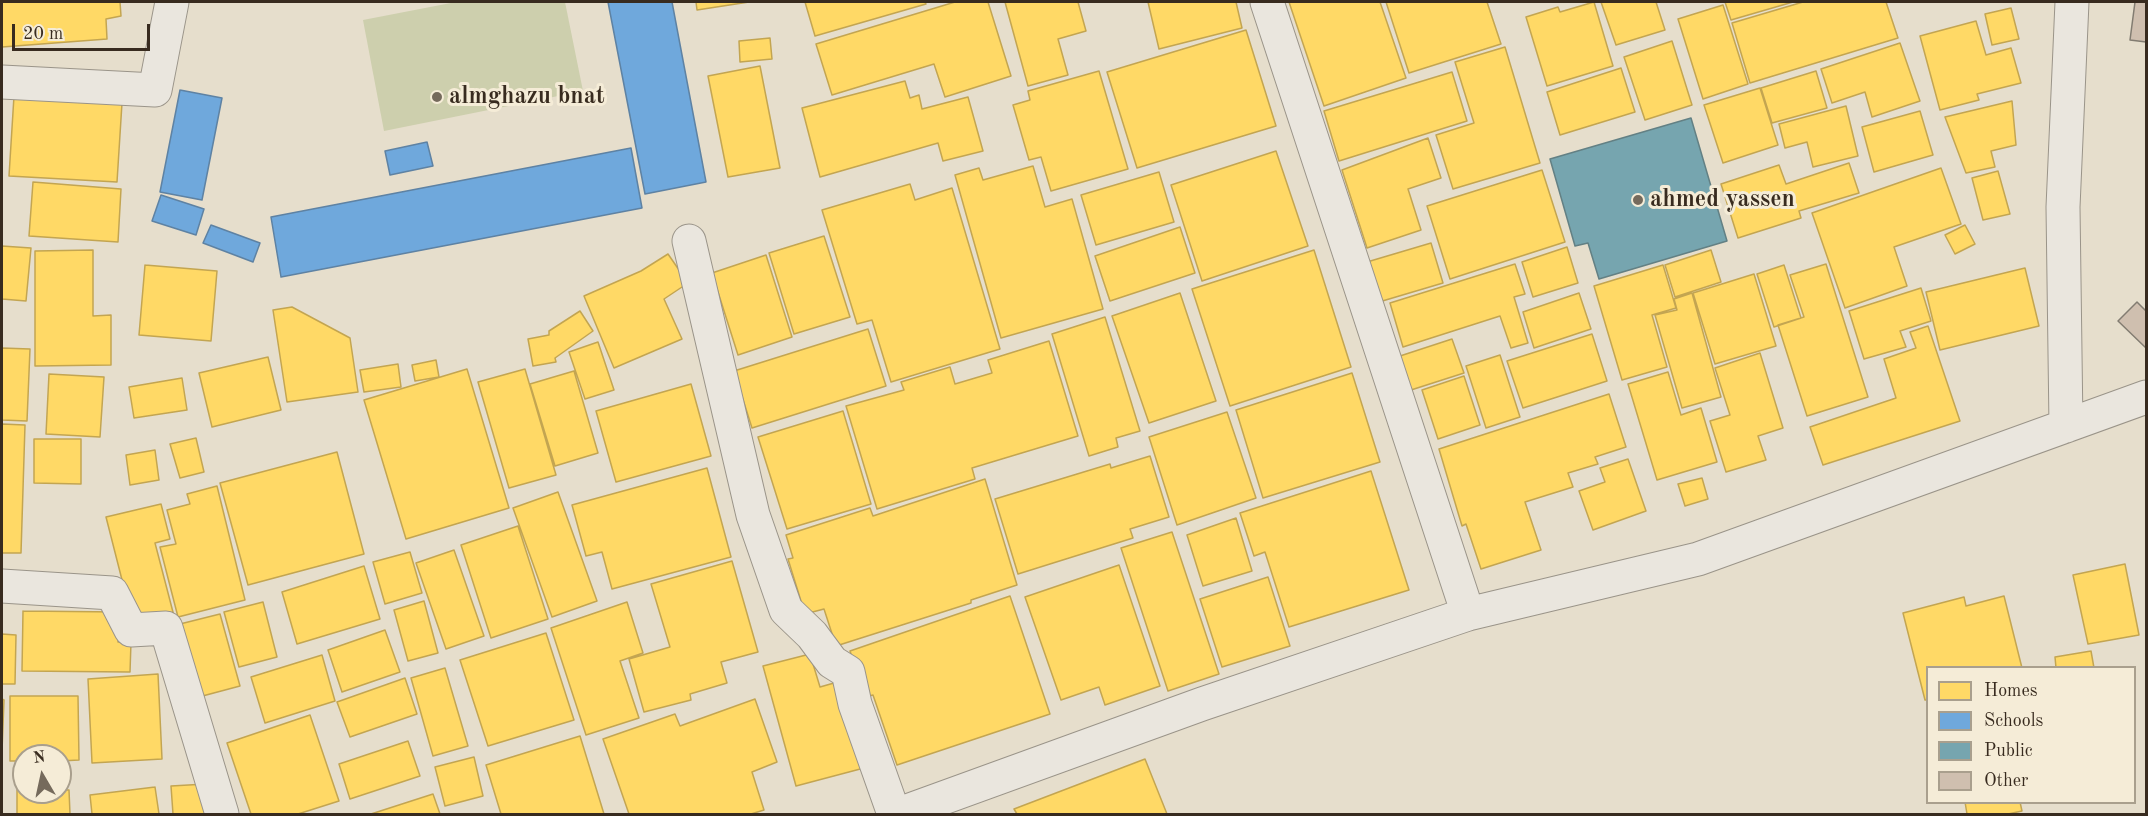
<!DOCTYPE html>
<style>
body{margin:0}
#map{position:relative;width:2148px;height:816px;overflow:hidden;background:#e6decc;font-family:"Old Standard TT",serif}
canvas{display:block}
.frame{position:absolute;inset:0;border:3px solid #382b1f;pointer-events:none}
.legend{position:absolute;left:1926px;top:666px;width:210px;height:138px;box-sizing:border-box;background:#f5ecd7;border:2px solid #a99f8d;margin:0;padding:8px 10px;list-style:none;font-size:18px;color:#382b1f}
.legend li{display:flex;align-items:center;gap:12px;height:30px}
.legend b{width:30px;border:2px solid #a99f8d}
.north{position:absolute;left:12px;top:744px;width:60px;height:60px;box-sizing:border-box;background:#f5ecd7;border:2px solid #a99f8d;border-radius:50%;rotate:351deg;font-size:16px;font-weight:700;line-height:24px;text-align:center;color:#382b1f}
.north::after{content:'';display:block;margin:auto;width:21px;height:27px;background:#756a5c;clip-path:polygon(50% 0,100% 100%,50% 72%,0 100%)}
.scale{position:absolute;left:12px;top:24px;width:138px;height:27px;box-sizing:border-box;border:3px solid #382b1f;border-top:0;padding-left:8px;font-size:18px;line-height:21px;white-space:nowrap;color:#382b1f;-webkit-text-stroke:4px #f5ecd7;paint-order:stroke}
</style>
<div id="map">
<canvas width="2148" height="816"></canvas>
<div class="frame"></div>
<ul class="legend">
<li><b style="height:16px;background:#ffd966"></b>Homes</li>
<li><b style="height:16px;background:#6fa8dc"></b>Schools</li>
<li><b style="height:16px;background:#76a5af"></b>Public</li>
<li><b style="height:16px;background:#cfbfaf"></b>Other</li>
</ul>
<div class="north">N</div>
<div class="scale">20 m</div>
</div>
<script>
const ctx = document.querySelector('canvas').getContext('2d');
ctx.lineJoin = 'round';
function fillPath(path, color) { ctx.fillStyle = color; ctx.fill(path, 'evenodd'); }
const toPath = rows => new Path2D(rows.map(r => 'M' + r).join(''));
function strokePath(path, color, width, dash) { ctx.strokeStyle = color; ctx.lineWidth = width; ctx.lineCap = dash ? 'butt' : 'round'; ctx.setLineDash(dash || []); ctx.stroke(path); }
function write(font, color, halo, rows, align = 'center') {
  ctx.font = font + ' "Old Standard TT",serif'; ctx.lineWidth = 6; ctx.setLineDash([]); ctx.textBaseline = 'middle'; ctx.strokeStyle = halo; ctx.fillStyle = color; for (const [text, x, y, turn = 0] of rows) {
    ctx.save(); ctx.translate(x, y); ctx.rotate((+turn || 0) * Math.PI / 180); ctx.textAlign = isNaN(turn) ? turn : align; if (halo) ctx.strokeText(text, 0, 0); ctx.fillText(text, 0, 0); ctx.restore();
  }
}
fillPath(toPath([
 [456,2,565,2,583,91,384,131,363,20]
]), '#cdcfad');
const homes = toPath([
 [2,2,120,2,121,16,106,19,107,39,2,47,2,2],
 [696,2,749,2,697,10,696,2],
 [805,2,925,2,926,4,815,36,805,2],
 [955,2,988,2,1011,76,945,97,934,64,832,95,816,44,955,2],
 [1005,2,1078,2,1086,31,1058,39,1068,75,1028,86,1005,2],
 [1148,2,1236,2,1242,28,1159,49,1148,2],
 [1289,2,1380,2,1406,78,1324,106,1289,2],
 [1386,2,1487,2,1501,44,1409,73,1386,2],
 [1594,2,1613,66,1547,86,1526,17,1558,7,1560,12,1594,2],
 [1601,2,1656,2,1665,30,1616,45,1601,2],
 [1725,2,1793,2,1731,20,1725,2],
 [1803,2,1886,2,1898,38,1750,83,1732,23,1803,2],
 [1723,5,1748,84,1703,99,1678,19,1723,5],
 [2011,8,2019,39,1992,45,1985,14,2011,8],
 [1976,21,1986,55,2011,48,2021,83,1977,94,1979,100,1940,110,1920,36,1976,21],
 [1246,30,1276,126,1137,168,1107,72,1246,30],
 [770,38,772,59,740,62,739,41,770,38],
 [1672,41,1692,105,1645,120,1624,57,1672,41],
 [1900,43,1920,101,1872,117,1865,92,1832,103,1821,69,1900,43],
 [1505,47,1540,163,1453,189,1436,135,1474,123,1455,62,1505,47],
 [760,66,780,168,728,177,708,76,760,66],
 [1621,68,1635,112,1560,135,1547,92,1621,68],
 [1099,71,1128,169,1051,191,1041,157,1029,160,1013,105,1030,100,1028,91,1099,71],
 [1816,71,1827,108,1772,123,1761,88,1816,71],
 [1452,72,1467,121,1339,161,1324,111,1452,72],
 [905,81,910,98,919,95,922,109,968,97,983,151,943,161,938,143,820,177,802,108,905,81],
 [1760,88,1778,145,1723,163,1704,105,1760,88],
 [14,96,122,103,117,182,9,176,14,96],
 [2012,101,2016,145,1991,151,1995,167,1966,173,1945,117,2012,101],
 [1846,106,1858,156,1813,167,1807,142,1785,148,1779,124,1846,106],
 [1920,111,1933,155,1874,172,1862,127,1920,111],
 [1428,138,1441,178,1408,189,1421,230,1367,248,1342,170,1428,138],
 [1276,151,1308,246,1202,281,1171,185,1276,151],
 [1849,163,1859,193,1799,211,1801,218,1738,238,1721,184,1779,165,1786,184,1849,163],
 [1033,166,1045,207,1072,199,1103,309,1001,338,955,175,979,168,983,180,1033,166],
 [1941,168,1961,224,1894,247,1907,286,1845,308,1812,213,1941,168],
 [1542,170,1565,242,1450,279,1427,206,1542,170],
 [1998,171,2010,214,1983,220,1972,178,1998,171],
 [1159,172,1174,222,1096,245,1081,195,1159,172],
 [33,182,121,189,118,242,29,236,33,182],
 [910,184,915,200,952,188,1000,349,891,382,872,320,857,324,822,210,910,184],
 [1965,225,1975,244,1955,254,1945,235,1965,225],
 [1180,227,1195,273,1110,301,1095,256,1180,227],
 [824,236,850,317,794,334,769,253,824,236],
 [1431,243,1443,283,1379,302,1367,262,1431,243],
 [2,246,31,248,26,301,2,299,2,246],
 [1567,247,1578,283,1533,297,1522,262,1567,247],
 [93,250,93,316,111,315,111,365,35,366,35,251,93,250],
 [1314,250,1351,367,1230,406,1192,289,1314,250],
 [1711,250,1721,282,1675,297,1665,265,1711,250],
 [668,254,688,283,664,299,682,339,614,368,584,296,641,271,668,254],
 [766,255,792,337,738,355,712,273,766,255],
 [1515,264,1525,294,1514,297,1528,343,1511,348,1500,316,1403,347,1390,303,1515,264],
 [1826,264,1868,397,1807,416,1778,325,1804,317,1790,275,1826,264],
 [145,265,217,271,211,341,139,335,145,265],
 [1663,265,1676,308,1652,315,1667,367,1622,380,1594,286,1663,265],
 [1784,265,1801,318,1774,327,1757,274,1784,265],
 [2025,268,2039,326,1940,350,1926,292,2025,268],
 [1754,274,1776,346,1715,364,1693,293,1754,274],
 [1921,288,1931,321,1900,331,1906,347,1864,359,1849,311,1921,288],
 [1180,293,1216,401,1149,423,1112,316,1180,293],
 [1579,293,1591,329,1534,348,1523,312,1579,293],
 [1692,293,1721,397,1682,408,1655,315,1677,310,1674,299,1692,293],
 [292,307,350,338,358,392,287,402,273,310,292,307],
 [580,311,593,331,555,358,556,362,533,366,528,339,549,335,549,331,580,311],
 [1105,317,1140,431,1116,438,1118,447,1089,456,1052,334,1105,317],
 [1928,326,1960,421,1823,465,1810,427,1896,398,1884,359,1916,348,1910,332,1928,326],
 [868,329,886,386,752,428,734,371,868,329],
 [1592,334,1607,381,1523,408,1507,361,1592,334],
 [1452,339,1464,373,1411,390,1400,356,1452,339],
 [1049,341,1078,436,972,468,975,479,877,509,846,406,904,390,901,382,950,367,955,384,992,373,988,360,1049,341],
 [598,342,614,390,585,399,569,352,598,342],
 [2,348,30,349,27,421,2,420,2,348],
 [1760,353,1783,428,1758,436,1766,460,1726,472,1710,421,1730,415,1715,368,1760,353],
 [1500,355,1520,417,1486,428,1466,366,1500,355],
 [268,357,281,410,212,427,199,373,268,357],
 [436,360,439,377,415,381,412,365,436,360],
 [398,364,401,387,364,392,360,370,398,364],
 [467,369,509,508,406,539,364,400,467,369],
 [525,369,556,475,509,488,478,382,525,369],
 [574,371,598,453,555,466,530,384,574,371],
 [1668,372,1681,415,1701,408,1717,462,1657,480,1628,384,1668,372],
 [1352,373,1380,462,1263,498,1236,410,1352,373],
 [49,374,104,377,100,437,46,434,49,374],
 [1464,376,1480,425,1438,439,1422,390,1464,376],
 [182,378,187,410,134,418,129,387,182,378],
 [691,384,711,456,616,482,596,411,691,384],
 [1609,394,1626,447,1595,457,1598,464,1568,473,1573,487,1525,502,1541,550,1481,569,1466,524,1462,526,1439,449,1609,394],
 [843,411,871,504,787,529,758,437,843,411],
 [1227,412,1256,498,1177,525,1149,437,1227,412],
 [2,424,25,425,21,553,2,553,2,424],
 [196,438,204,472,180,478,170,444,196,438],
 [34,439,81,439,81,484,34,483,34,439],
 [155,450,159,480,130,485,126,455,155,450],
 [337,452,364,554,248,585,220,483,337,452],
 [1150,456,1169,517,1130,529,1133,538,1018,574,995,499,1110,464,1111,468,1150,456],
 [1628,459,1646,511,1593,530,1579,491,1605,482,1600,468,1628,459],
 [707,468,731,557,612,589,602,552,586,556,572,505,707,468],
 [1371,471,1409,590,1289,627,1265,552,1254,556,1240,513,1371,471],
 [1702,478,1708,499,1685,506,1678,484,1702,478],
 [985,479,1017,585,971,600,971,603,836,646,824,609,805,614,788,559,793,558,786,535,870,508,873,516,985,479],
 [217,486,245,600,178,617,160,547,176,544,167,510,190,504,187,494,217,486],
 [558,492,597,601,552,617,513,508,558,492],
 [161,504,170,539,155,543,174,616,134,627,106,517,161,504],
 [1236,518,1252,571,1203,586,1187,535,1236,518],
 [518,526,548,619,491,638,461,545,518,526],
 [1172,532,1219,674,1168,691,1121,548,1172,532],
 [454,550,484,636,446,649,416,563,454,550],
 [410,552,422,593,385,604,373,562,410,552],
 [732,561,758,652,721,662,727,683,690,694,691,700,644,712,629,659,670,647,651,584,732,561],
 [2125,564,2139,635,2088,644,2073,575,2125,564],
 [1119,565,1160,686,1105,705,1099,687,1061,700,1025,597,1119,565],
 [364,566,380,619,297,644,282,592,364,566],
 [1268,577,1290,646,1222,667,1200,599,1268,577],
 [1010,596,1050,714,897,765,873,695,865,697,850,651,1010,596],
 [2004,596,2022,668,1928,668,1928,700,1925,700,1903,613,1964,597,1966,606,2004,596],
 [424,601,438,653,408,661,394,610,424,601],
 [263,602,277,657,239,667,224,612,263,602],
 [627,602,643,653,620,661,639,718,586,735,551,628,627,602],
 [23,611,119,612,118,642,131,642,130,672,22,671,23,611],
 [220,614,240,686,195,698,176,625,220,614],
 [385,630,400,672,342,692,328,650,385,630],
 [546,633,574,720,488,746,460,660,546,633],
 [2,634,16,635,15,684,2,684,2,634],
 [2091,651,2094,668,2056,668,2055,657,2091,651],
 [810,654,820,687,841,681,864,768,796,786,763,666,810,654],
 [322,655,335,701,265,723,251,677,322,655],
 [445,668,468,746,433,756,411,678,445,668],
 [158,674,162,759,92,763,88,679,158,674],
 [405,678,417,714,350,737,337,702,405,678],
 [10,696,78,696,79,760,60,761,60,756,24,756,24,761,10,761,10,696],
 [2,699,4,700,2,751,2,699],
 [755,699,777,762,752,772,764,810,751,814,629,814,603,739,675,714,680,726,755,699],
 [310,715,339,801,298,814,251,814,227,743,310,715],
 [580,736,604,814,501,814,486,765,580,736],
 [408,741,420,776,350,799,339,764,408,741],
 [474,757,483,796,445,806,435,767,474,757],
 [1145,759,1167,814,1017,814,1014,809,1145,759],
 [206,784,208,814,173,814,171,786,206,784],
 [155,787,159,814,92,814,90,795,155,787],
 [17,790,60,792,60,790,69,790,70,814,17,814,17,790],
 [433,794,440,814,371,814,433,794],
 [1965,802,2020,802,2022,811,2008,814,1967,814,1965,802]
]);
fillPath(homes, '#ffd966');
strokePath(homes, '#c3a551', 1.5);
const schools = toPath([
 [608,2,672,2,706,182,645,194,608,2],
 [180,90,222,98,202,200,160,192,180,90],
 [427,142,433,166,390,175,385,151,427,142],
 [631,148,642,208,281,277,271,217,631,148],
 [161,195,204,209,196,235,152,221,161,195],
 [211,225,260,243,253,262,203,243,211,225]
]);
fillPath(schools, '#6fa8dc');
strokePath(schools, '#5e82a3', 1.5);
const public = toPath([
 [1691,118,1727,241,1599,279,1588,243,1575,246,1550,159,1691,118]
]);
fillPath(public, '#76a5af');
strokePath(public, '#638084', 1.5);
const building = toPath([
 [2135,2,2146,2,2146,42,2130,40,2135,2],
 [2137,302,2146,311,2146,348,2118,321,2137,302]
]);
fillPath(building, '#cfbfaf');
strokePath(building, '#827c71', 1.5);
const minor = toPath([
 [1267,2,1468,614],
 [2,82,155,90,172,2],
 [689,241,753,515,786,610,812,635,832,662,848,672,855,704,894,814],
 [2066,426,2063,207,2072,2],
 [2,586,112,593,131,630,166,628,222,814],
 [899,814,1202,704,1468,614,1698,559,2146,397]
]);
strokePath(minor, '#9a9489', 35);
strokePath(minor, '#eae6de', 33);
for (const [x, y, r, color] of [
 [437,97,6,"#756a5c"],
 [1638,200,6,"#756a5c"]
]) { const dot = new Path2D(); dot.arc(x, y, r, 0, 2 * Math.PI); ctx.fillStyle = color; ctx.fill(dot); strokePath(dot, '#f5ecd7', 2); }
write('bold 24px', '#382b1f', '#f5ecd7', [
 ["almghazu bnat",449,97],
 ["ahmed yassen",1650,200]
], 'left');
</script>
